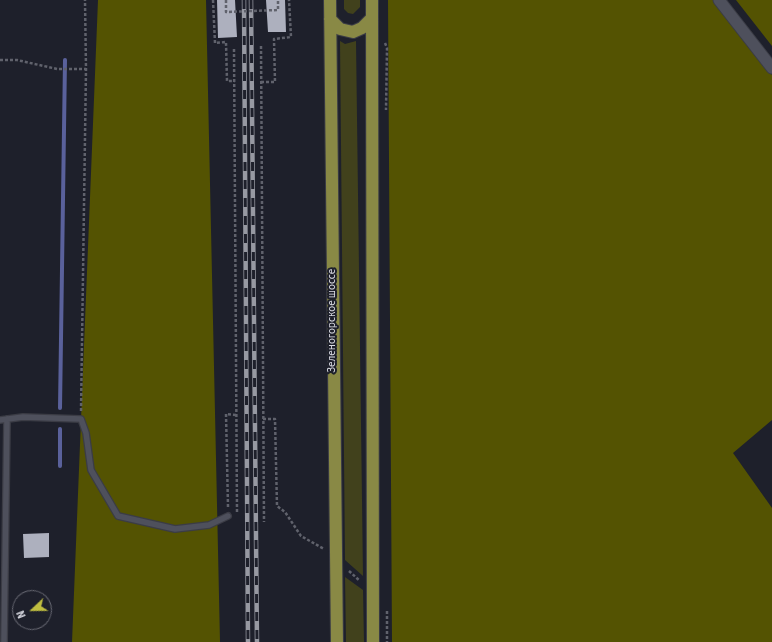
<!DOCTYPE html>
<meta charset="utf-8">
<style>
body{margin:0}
#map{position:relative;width:772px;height:642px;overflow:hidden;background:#1e202b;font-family:"Source Sans 3",sans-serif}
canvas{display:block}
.north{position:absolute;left:12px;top:590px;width:40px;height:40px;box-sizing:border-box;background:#1e202b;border:1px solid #6a6b75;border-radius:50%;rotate:248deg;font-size:11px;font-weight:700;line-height:16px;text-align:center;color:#dbdce4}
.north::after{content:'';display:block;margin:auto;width:14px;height:18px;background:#c0be40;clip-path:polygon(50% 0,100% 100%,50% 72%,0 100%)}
</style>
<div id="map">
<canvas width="772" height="642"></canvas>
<div class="north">N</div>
</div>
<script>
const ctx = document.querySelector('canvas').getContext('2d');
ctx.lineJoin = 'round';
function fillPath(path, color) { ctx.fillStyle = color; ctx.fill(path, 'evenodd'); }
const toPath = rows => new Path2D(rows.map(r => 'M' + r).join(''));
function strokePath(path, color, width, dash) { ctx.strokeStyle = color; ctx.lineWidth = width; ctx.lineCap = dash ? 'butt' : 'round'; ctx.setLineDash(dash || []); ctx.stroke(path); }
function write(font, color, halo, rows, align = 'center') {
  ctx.font = font + ' "Source Sans 3",sans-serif'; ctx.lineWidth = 4; ctx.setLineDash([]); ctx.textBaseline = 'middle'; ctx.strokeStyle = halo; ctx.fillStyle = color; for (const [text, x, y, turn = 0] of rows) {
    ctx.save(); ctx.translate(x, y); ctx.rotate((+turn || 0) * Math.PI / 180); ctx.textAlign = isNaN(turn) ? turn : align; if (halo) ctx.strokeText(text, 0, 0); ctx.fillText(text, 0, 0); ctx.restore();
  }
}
fillPath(toPath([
 [344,0,360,0,360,7,353,14,348,13,344,9],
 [340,41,345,44,356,41,363,576,345,560],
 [345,577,363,590,364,642,346,642]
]), '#41411c');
fillPath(toPath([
 [98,0,206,0,220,642,72,642],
 [388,0,714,0,772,75,772,420,733,453,772,508,772,642,392,642],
 [736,0,772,0,772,46]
]), '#545302');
strokePath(toPath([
 [60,408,65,60],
 [60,466,60,429]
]), '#5a619b', 4);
fillPath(toPath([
 [217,0,235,0,237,37,218,38],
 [266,0,285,0,286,32,268,32],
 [49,533,49,557,24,558,23,534]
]), '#adb0be');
const lane = toPath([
 [0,420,23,417,81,419,86,433,91,470,118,516,175,529,209,525,228,516],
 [4,642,7,419]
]);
const street = toPath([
 [719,0,772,68]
]);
const primary = toPath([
 [330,0,337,642],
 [372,0,373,642],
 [330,19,340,29,353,32,362,28,372,18]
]);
strokePath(lane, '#3b3c45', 8);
strokePath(street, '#3b3c45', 13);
strokePath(primary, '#3b3c45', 14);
strokePath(toPath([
 [213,0,215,43,226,42,227,81,235,81],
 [226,0,226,5],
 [385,43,387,48,386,110],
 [261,46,264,522],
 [234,49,237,512],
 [0,60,17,60,57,69,86,69],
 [261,82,275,82,274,39,291,37,289,0],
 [81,411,86,69,85,0],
 [263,419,275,419,277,506,285,512,301,536,324,549],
 [228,507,226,414,236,415],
 [349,571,360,581],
 [387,611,387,642]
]), '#60626c', 2.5, [3, 2]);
strokePath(lane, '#4e505c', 5.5);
strokePath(street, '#4e505c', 11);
strokePath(primary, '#898945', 12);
const rail = toPath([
 [244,0,248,642],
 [251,0,257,642]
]);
strokePath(rail, '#9799a2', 4.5);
strokePath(rail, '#1e202b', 3, [9]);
strokePath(toPath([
 [226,5,226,12,278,10,278,0]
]), '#60626c', 2.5, [3, 2]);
write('11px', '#dbdce4', '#1e202b', [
 ["Зеленогорское шоссе",333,321,-90]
]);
</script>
